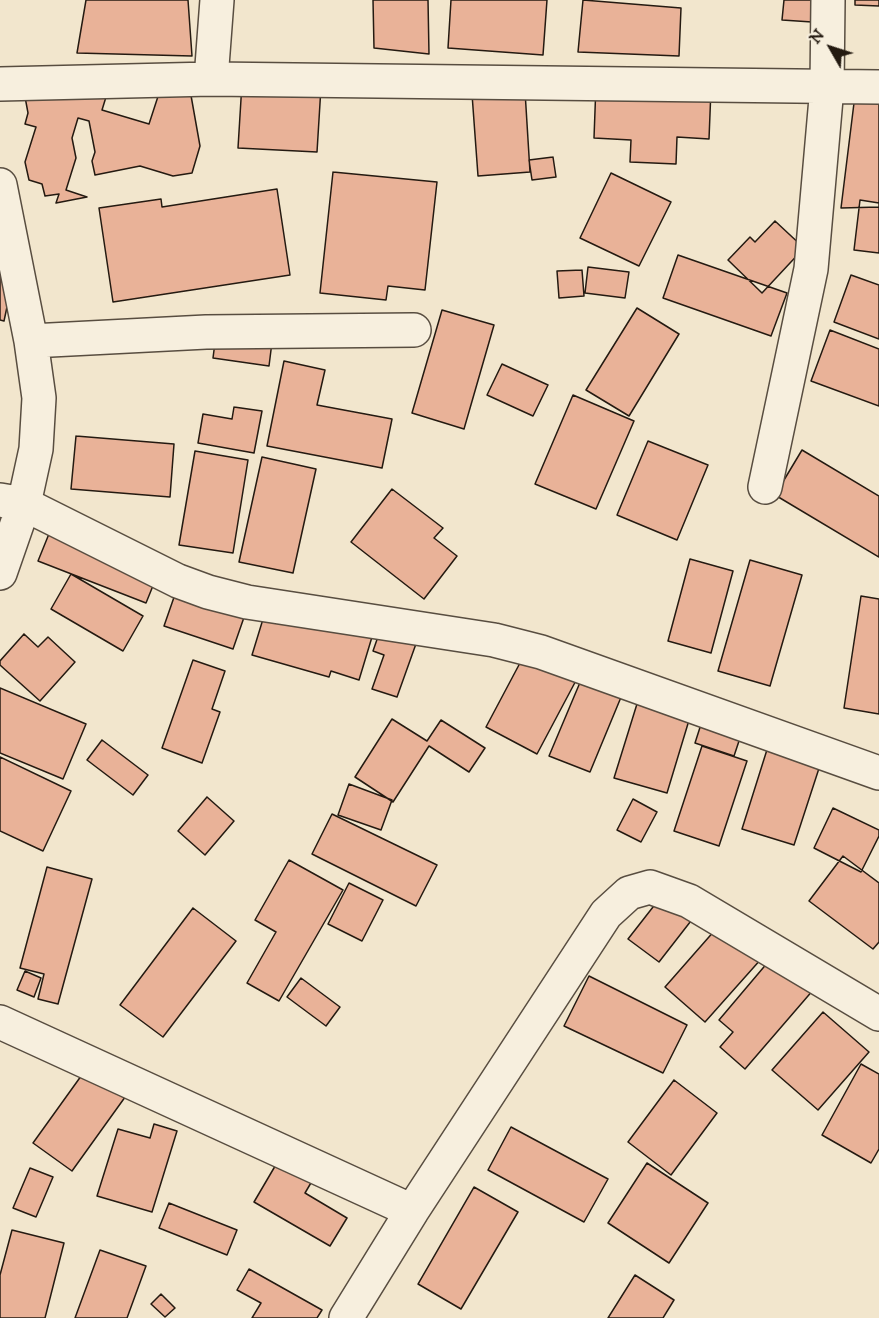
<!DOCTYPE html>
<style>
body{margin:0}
#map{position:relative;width:879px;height:1318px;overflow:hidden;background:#f2e6cd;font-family:"IM FELL DW Pica",serif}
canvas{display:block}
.north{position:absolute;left:801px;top:18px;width:60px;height:60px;-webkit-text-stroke:4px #f7efde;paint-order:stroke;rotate:309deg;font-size:16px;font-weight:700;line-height:24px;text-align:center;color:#241a11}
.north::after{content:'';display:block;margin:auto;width:21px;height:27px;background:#241a11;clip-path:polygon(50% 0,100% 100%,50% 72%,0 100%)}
</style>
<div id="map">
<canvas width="879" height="1318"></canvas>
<div class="north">N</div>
</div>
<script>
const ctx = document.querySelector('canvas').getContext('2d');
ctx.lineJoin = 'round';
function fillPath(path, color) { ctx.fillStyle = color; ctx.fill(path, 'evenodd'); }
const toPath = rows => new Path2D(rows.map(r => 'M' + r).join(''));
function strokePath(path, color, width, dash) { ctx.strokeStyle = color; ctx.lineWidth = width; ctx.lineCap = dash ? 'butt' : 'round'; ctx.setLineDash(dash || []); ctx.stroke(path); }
const building = toPath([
 [86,0,188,0,192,56,77,53,86,0],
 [373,0,428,0,429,54,374,48,373,0],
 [451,0,547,0,543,55,448,48,451,0],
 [583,0,681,8,679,56,578,52,583,0],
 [784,0,814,0,812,22,782,20,784,0],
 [855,0,879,0,879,6,855,5,855,0],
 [187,73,200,146,192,173,173,176,140,166,95,175,92,161,95,152,89,121,78,118,72,138,76,158,66,190,87,197,56,203,59,194,45,196,42,184,29,180,25,162,36,127,25,124,28,113,23,86,110,84,102,110,149,124,164,78,187,73],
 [242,83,321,87,317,152,238,148,242,83],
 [596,84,711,89,709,139,677,137,676,164,630,162,631,140,594,138,596,84],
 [525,91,530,172,478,176,472,94,525,91],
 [854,103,879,103,879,207,841,208,854,103],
 [553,157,556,177,532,180,529,160,553,157],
 [333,172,437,182,425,290,388,286,386,300,320,293,333,172],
 [611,173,671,202,639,266,580,238,611,173],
 [277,189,290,275,113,302,99,208,161,199,162,207,277,189],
 [860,200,879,203,879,253,854,250,860,200],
 [775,221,804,248,762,293,728,260,750,237,755,242,775,221],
 [678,255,787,293,771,336,663,298,678,255],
 [588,267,629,272,625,298,585,293,588,267],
 [582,270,584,296,559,298,557,271,582,270],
 [0,271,14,274,4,321,0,320,0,271],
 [851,275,879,285,879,339,834,322,851,275],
 [637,308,679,334,629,416,586,390,637,308],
 [442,310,494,325,464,429,412,413,442,310],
 [217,327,273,334,269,366,213,358,217,327],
 [830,330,879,349,879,406,811,381,830,330],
 [284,361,325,370,317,405,392,419,382,468,267,446,284,361],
 [502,364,548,385,533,416,487,395,502,364],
 [573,395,634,421,596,509,535,484,573,395],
 [234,407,262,411,254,453,198,443,203,414,232,419,234,407],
 [76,436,174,444,170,497,71,489,76,436],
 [648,441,708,465,677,540,617,515,648,441],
 [802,450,879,496,879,557,775,495,802,450],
 [195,451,248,460,233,553,179,545,195,451],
 [262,457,316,469,293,573,239,562,262,457],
 [392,489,443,528,434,538,457,556,424,599,351,542,392,489],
 [55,519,163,561,146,603,38,561,55,519],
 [690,559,733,571,711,653,668,641,690,559],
 [750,560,802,575,770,686,718,671,750,560],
 [71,574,143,616,123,651,51,609,71,574],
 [180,580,249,603,233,649,164,626,180,580],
 [861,596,879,599,879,714,844,708,861,596],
 [267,606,372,637,359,680,331,671,329,677,252,655,267,606],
 [381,628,417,641,397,697,372,689,384,655,373,651,381,628],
 [24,634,38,647,48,637,75,662,40,701,0,665,0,661,24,634],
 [529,646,580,673,537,754,486,727,529,646],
 [193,660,225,671,212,709,220,712,202,763,162,748,193,660],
 [584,673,624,690,590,772,549,756,584,673],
 [0,688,86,724,63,779,0,753,0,688],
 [641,691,693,707,667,793,614,778,641,691],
 [703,718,742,732,734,756,695,743,703,718],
 [392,719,427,741,441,720,485,748,469,772,429,746,393,802,355,777,392,719],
 [771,737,824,753,794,845,742,829,771,737],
 [102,740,148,775,133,795,87,760,102,740],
 [702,746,747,761,719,846,674,831,702,746],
 [0,757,71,791,43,851,0,831,0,757],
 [349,784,392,800,381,830,338,815,349,784],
 [207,797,234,821,205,855,178,831,207,797],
 [633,799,657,812,641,842,617,830,633,799],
 [833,808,879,830,879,836,861,872,814,848,833,808],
 [332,814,437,865,416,906,312,854,332,814],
 [843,856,879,883,879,942,873,949,809,901,843,856],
 [289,860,343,890,279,1001,247,983,276,932,255,920,289,860],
 [47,867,92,879,58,1004,38,999,44,974,20,968,47,867],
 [349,883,383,900,362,941,328,924,349,883],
 [671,884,701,908,659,962,628,939,671,884],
 [193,908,236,941,163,1037,120,1005,193,908],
 [730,913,770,949,705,1022,665,987,730,913],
 [774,955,814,989,745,1069,720,1047,733,1032,719,1020,774,955],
 [25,971,41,978,34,997,17,990,25,971],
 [589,976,687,1025,663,1073,564,1026,589,976],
 [301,978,340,1007,326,1026,287,997,301,978],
 [823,1012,869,1052,818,1110,772,1070,823,1012],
 [861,1064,879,1074,879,1149,871,1163,822,1135,861,1064],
 [89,1065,128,1093,72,1171,33,1143,89,1065],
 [674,1080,717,1113,671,1175,628,1142,674,1080],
 [154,1124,177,1131,152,1212,97,1196,118,1129,150,1138,154,1124],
 [511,1127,608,1179,584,1222,488,1170,511,1127],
 [281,1156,315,1176,305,1193,347,1218,330,1246,254,1202,281,1156],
 [647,1163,708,1203,669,1263,608,1223,647,1163],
 [30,1168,53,1177,36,1217,13,1208,30,1168],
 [474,1187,518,1212,461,1309,418,1284,474,1187],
 [169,1203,237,1230,227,1255,159,1228,169,1203],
 [12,1230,64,1243,45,1318,0,1318,0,1275,12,1230],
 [100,1250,146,1266,127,1318,75,1318,100,1250],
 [249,1269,322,1310,317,1318,252,1318,261,1303,237,1290,249,1269],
 [635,1275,674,1300,663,1318,608,1318,635,1275],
 [161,1294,175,1308,165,1317,151,1304,161,1294]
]);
fillPath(building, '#e9b298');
strokePath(building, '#241a11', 1.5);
const minor = toPath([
 [211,79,217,0],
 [0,84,211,79,879,87],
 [0,185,31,341,39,398,36,449,24,504,0,573],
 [31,341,206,332,414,330],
 [765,487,811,269,827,87,828,0],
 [0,500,24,504,178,581,208,592,247,602,494,640,541,652,879,773],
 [0,1022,412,1211],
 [346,1318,412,1211,606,914,629,893,650,887,689,901,879,1014]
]);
strokePath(minor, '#584d40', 36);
strokePath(minor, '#f7efde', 33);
</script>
